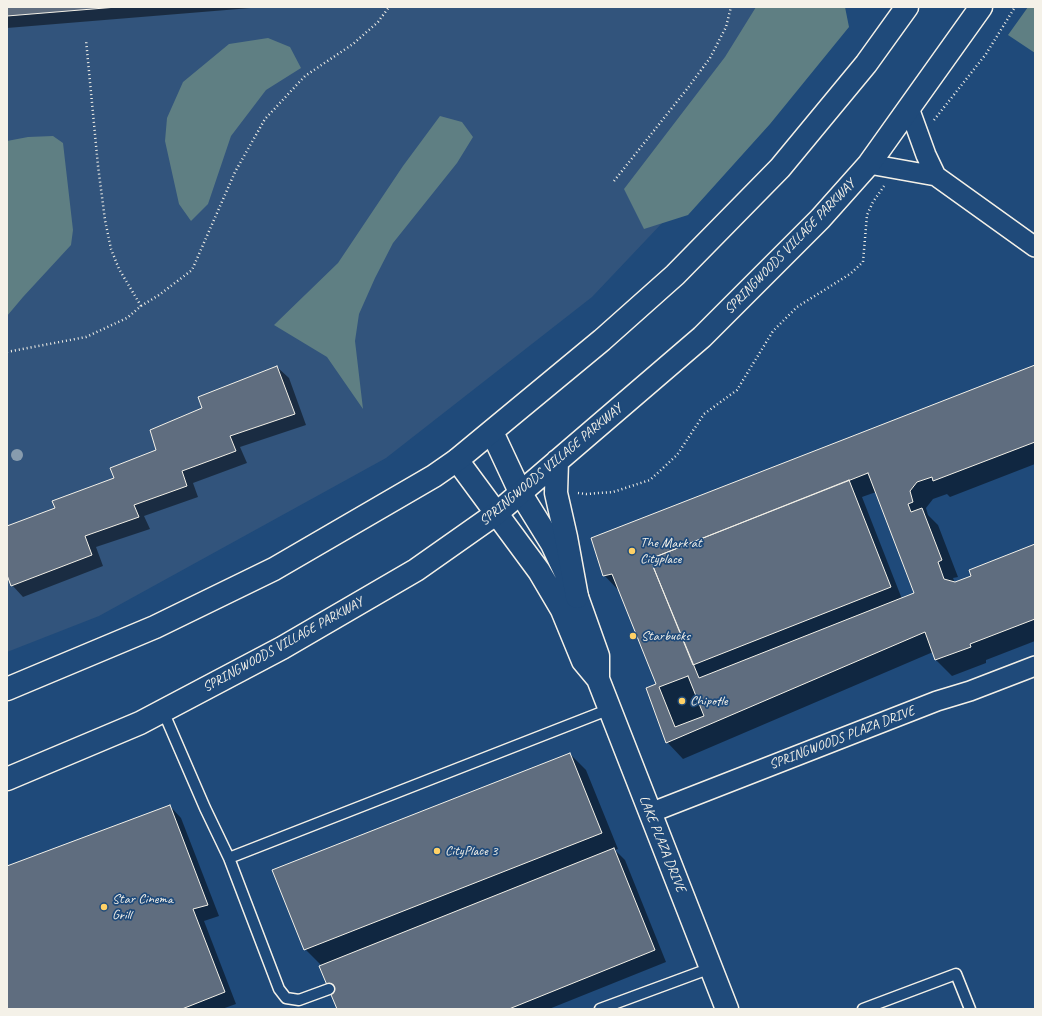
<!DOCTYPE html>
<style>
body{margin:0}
#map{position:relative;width:1042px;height:1016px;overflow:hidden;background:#1f4a7a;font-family:Caveat,sans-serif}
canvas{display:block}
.frame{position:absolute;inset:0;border:8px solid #f4f1e8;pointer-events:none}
</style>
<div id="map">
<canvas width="1042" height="1016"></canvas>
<div class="frame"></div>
</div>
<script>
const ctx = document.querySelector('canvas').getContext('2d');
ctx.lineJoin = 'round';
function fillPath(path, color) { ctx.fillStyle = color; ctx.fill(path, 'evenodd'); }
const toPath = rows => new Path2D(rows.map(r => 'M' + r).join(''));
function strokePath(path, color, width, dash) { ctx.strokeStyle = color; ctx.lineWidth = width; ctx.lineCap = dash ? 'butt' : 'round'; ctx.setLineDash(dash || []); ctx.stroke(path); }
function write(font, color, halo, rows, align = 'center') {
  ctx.font = font + ' Caveat,sans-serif'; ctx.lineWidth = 3.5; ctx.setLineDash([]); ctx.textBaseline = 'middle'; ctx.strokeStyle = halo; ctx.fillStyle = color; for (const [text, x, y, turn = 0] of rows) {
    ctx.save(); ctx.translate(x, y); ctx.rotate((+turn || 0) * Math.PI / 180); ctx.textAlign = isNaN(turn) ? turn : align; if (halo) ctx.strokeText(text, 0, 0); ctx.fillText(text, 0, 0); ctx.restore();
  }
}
fillPath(toPath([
 [7,7,846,7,772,107,592,297,386,458,99,616,7,652]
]), '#32547c');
fillPath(toPath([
 [756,7,845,7,849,27,770,124,688,215,644,229,624,189,725,57],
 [1028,7,1035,7,1035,53,1008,35],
 [268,38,290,47,301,68,266,90,231,136,208,204,191,221,179,204,165,141,167,118,183,82,229,44],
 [440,116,462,122,473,137,457,163,393,243,375,278,359,314,355,341,363,409,327,357,274,325,338,263,403,166],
 [53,136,63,143,73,230,71,245,23,297,7,316,7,141,28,137]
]), '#5f7f83');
fillPath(toPath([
 [7,7,263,7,7,28],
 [1035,366,1035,464,950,497,947,494,933,499,926,508,928,515,938,525,958,577,953,578,955,583,973,577,1035,545,1035,641,986,660,986,663,952,676,936,660,933,652,683,759,667,742,657,684,620,592,604,575],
 [876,492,916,594,902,599,862,497],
 [277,367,289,378,306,425,240,447,247,463,193,483,198,497,144,516,150,529,96,547,103,566,23,597,12,585,7,573,7,527,56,509,115,478,158,450,203,409],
 [570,754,586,770,618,849,615,850,625,860,666,962,549,1009,338,1009,322,966,305,949],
 [170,806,181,818,219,916,204,921,236,1004,222,1009,7,1009,7,867]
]), '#0007');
const building = toPath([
 [7,7,117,7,7,16,7,7],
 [1035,365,1035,442,933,481,932,477,917,482,910,491,913,502,908,504,911,512,922,508,942,560,938,562,944,579,955,582,971,576,969,570,1035,544,1035,619,970,644,971,647,935,660,925,632,666,743,646,688,656,684,612,574,603,576,591,538,1035,365],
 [868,473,914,593,699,678,650,559,868,473],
 [277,366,295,414,230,436,236,451,182,471,187,486,134,505,139,517,85,536,92,555,11,586,7,575,7,526,55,508,52,501,114,478,110,468,156,450,150,430,202,408,198,397,277,366],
 [849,480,891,587,693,665,650,559,849,480],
 [688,676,704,716,675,727,659,687,688,676],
 [570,753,602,833,304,950,272,870,570,753],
 [170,805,208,905,193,909,225,992,182,1009,7,1009,7,866,170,805],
 [614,848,655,950,509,1009,337,1009,319,966,614,848]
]);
fillPath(building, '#5f6d7f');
strokePath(building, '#f4f1e8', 1);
const service = toPath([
 [163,711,205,808,229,858,279,989,286,998,299,1000,329,989],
 [229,858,610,709],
 [600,1009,711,968],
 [863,1009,956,974,970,1009]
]);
const minor = toPath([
 [909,108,926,155,936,176],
 [869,164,936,176,1035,247],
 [650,813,937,701,970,691,1035,666]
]);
const tertiary = toPath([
 [492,432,521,494,552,544,577,597,598,656,598,679],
 [457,460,539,571,562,610,583,661,598,679,727,1009]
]);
const secondary = toPath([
 [557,461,556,493,566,537,577,597],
 [7,689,155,627,274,569,434,476,457,460,602,340,675,275,780,168,866,64,907,7],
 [7,779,140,723,282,648,416,570,497,513,702,337,820,219,869,164,981,7]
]);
strokePath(service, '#f4f1e8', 13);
strokePath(minor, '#f4f1e8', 22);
strokePath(tertiary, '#f4f1e8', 25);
strokePath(secondary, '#f4f1e8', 25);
strokePath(toPath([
 [934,120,986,54,1015,7],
 [614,181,687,89,710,58,726,27,731,7],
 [141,306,159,295,192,270,235,172,265,119,305,76,353,44,378,22,389,7],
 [7,352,86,337,127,318,141,306,119,269,111,249,105,220,98,166,86,40],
 [578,493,586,494,613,492,650,480,677,455,704,414,737,390,773,331,797,307,850,274,863,262,867,215,873,202,884,186]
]), '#f4f1e8', 2.5, [1, 3]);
strokePath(service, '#1f4a7a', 10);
strokePath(minor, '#1f4a7a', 19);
strokePath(tertiary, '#1f4a7a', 22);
strokePath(secondary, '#1f4a7a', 22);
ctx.fillStyle = '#889cae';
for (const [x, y] of [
 [17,455]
]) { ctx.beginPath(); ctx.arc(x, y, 6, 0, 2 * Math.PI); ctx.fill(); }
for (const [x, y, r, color] of [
 [632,551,4,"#ffd166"],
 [633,636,4,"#ffd166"],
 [682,701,4,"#ffd166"],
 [437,851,4,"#ffd166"],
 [104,907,4,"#ffd166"]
]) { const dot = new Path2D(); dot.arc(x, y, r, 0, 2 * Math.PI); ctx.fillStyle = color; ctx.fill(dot); strokePath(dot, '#1f4a7a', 1.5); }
write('14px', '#f4f1e8', '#1f4a7a', [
 ["SPRINGWOODS VILLAGE PARKWAY",790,247,-46],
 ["SPRINGWOODS VILLAGE PARKWAY",551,465,-40],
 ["SPRINGWOODS VILLAGE PARKWAY",283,645,-29],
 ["SPRINGWOODS PLAZA DRIVE",842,738,-21],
 ["LAKE PLAZA DRIVE",662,844,68]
]);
write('14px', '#f4f1e8', '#1f4a7a', [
 ["The Mark at",640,543],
 ["Cityplace",640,559],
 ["Starbucks",641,636],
 ["Chipotle",690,701],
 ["CityPlace 3",445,851],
 ["Star Cinema",112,899],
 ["Grill",112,915]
], 'left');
</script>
